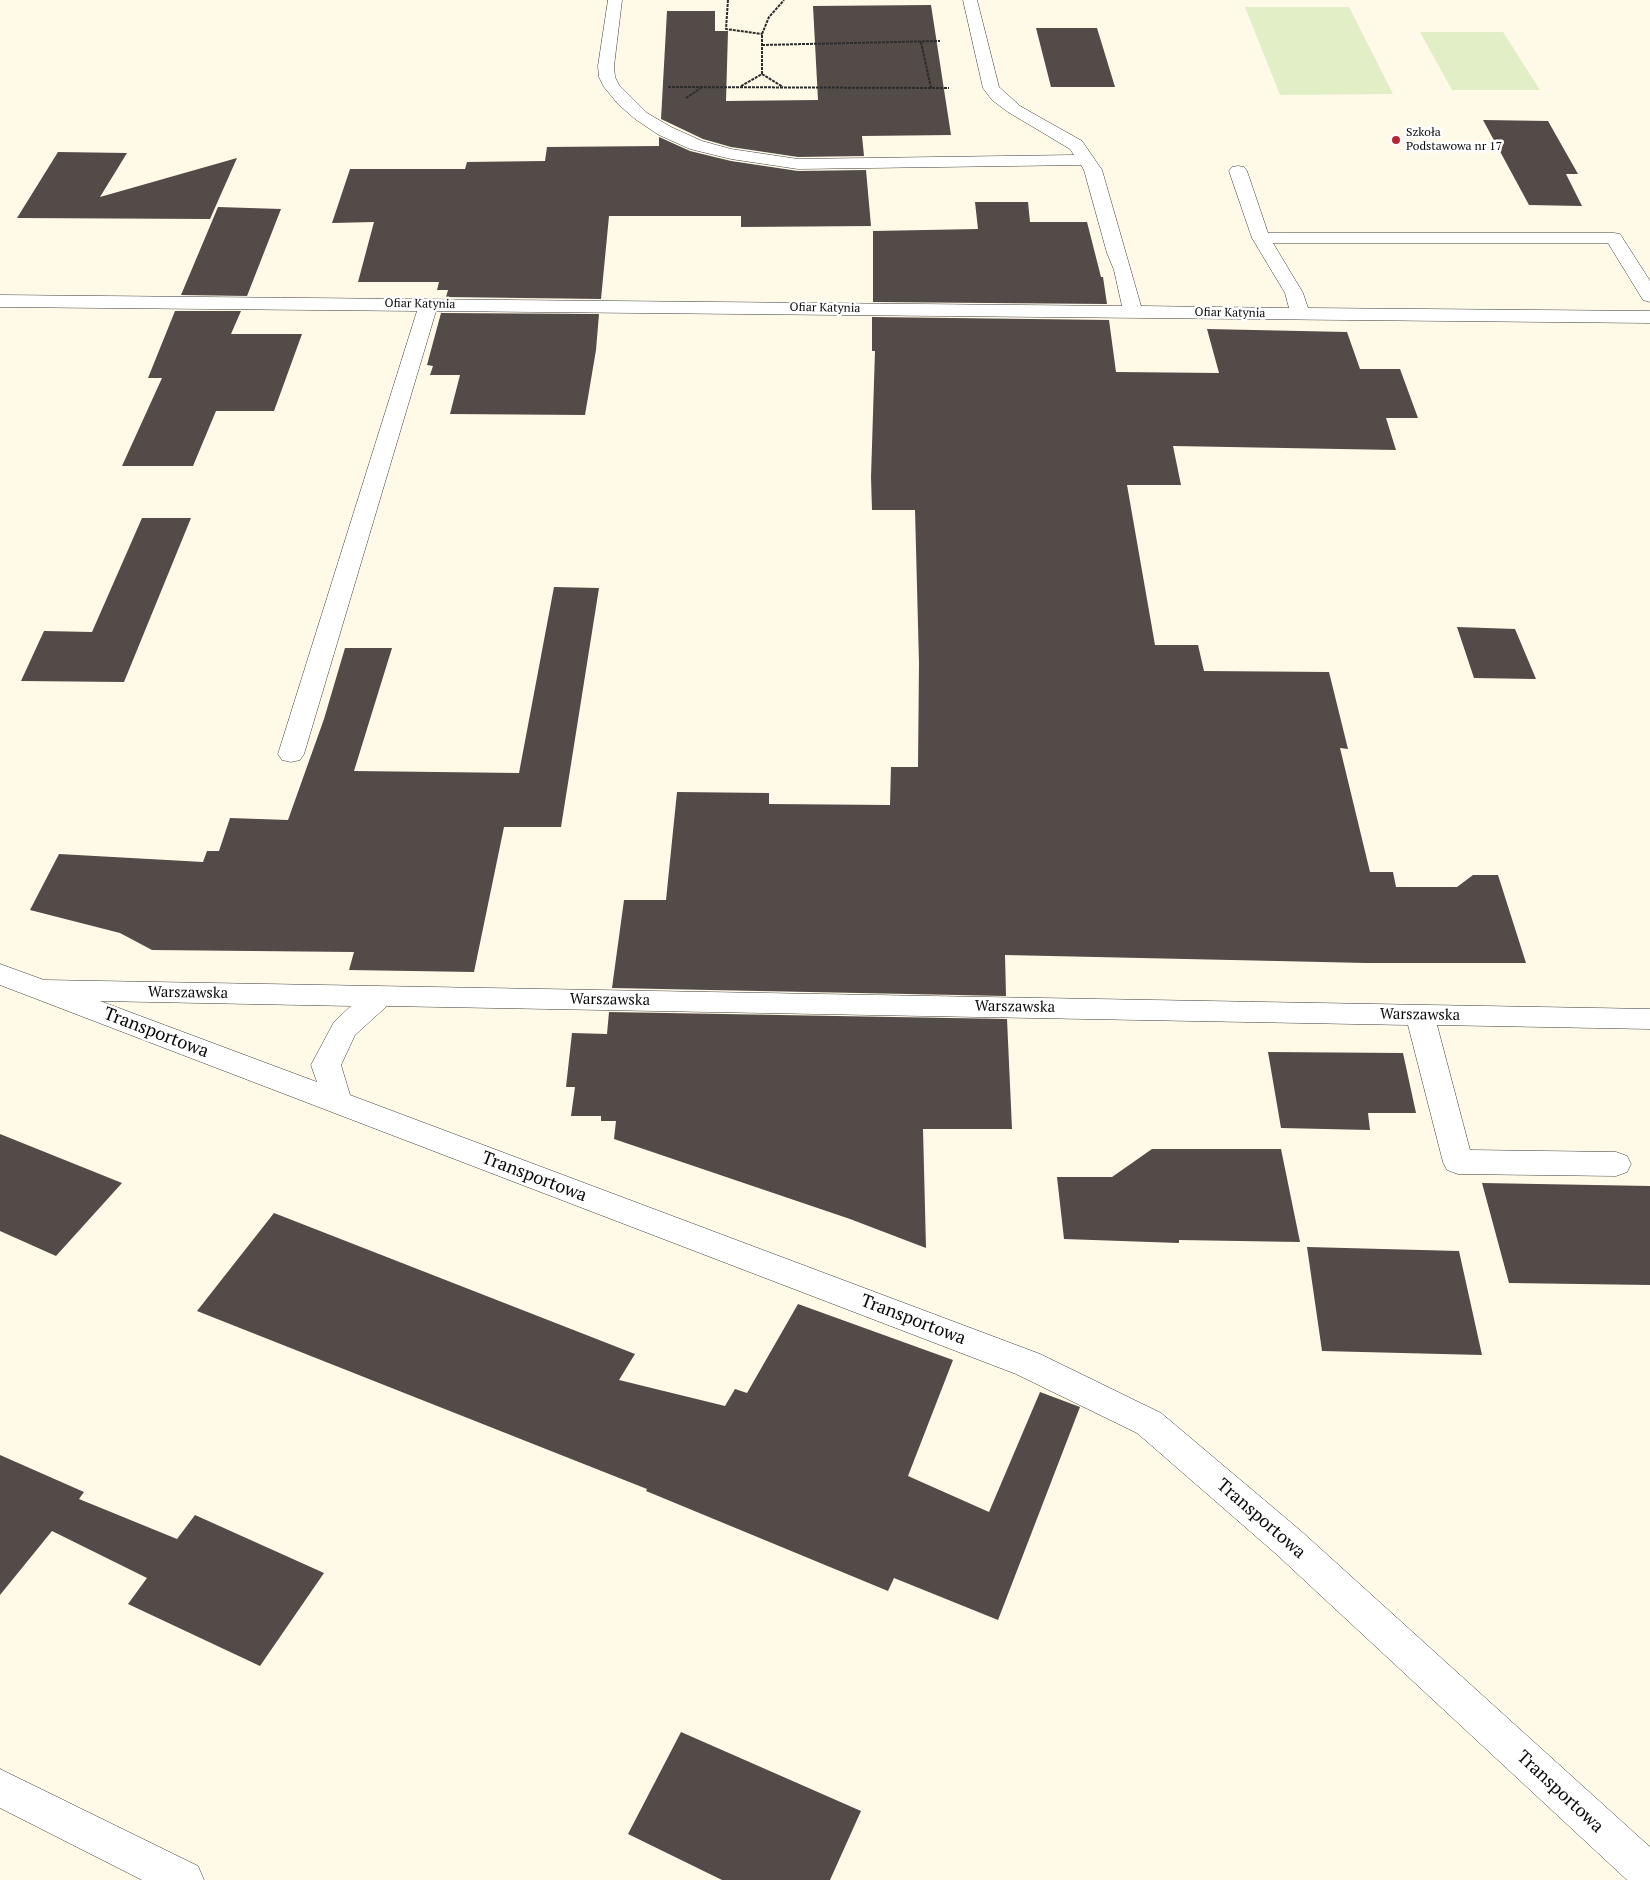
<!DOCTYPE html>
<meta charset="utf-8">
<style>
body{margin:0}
canvas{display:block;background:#fff9e8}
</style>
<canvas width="1650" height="1880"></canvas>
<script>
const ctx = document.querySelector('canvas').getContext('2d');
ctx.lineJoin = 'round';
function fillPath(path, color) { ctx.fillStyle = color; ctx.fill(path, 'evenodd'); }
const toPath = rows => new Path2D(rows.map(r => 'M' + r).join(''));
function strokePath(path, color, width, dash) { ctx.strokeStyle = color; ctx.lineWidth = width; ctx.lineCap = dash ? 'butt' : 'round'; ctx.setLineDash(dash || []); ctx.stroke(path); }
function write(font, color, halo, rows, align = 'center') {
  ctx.font = font + ' "PT Serif",serif'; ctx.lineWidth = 5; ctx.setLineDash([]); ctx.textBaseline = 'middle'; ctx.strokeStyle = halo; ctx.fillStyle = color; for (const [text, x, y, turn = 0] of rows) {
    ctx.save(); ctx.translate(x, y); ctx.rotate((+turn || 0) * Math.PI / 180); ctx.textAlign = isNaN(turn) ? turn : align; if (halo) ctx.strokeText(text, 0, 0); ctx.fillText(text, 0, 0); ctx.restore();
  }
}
fillPath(toPath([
 [1245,7,1349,7,1393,94,1280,95],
 [1420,32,1503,32,1540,90,1452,90]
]), '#e2eec5');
fillPath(toPath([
 [931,5,951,135,862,136,864,156,798,157,731,147,703,139,661,119,667,11,715,11,715,31,728,31,726,101,818,100,813,6],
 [1036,28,1097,28,1115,87,1051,87],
 [1483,120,1548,121,1578,174,1566,174,1582,206,1529,205],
 [659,137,690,151,731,161,798,171,866,170,871,226,741,227,741,216,609,216,601,299,446,297,448,290,437,290,439,282,358,282,374,222,332,223,350,169,465,169,467,162,545,161,547,147,659,146],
 [58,152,127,153,100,197,237,158,210,219,17,218],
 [975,202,1028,202,1030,222,1087,222,1101,277,1103,277,1107,304,873,302,873,231,978,229],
 [218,207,281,209,247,296,181,295],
 [175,311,241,311,231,334,302,334,274,411,216,411,193,466,122,466,162,378,148,378],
 [441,313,599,314,596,350,585,415,450,414,460,375,430,375,433,366,427,365],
 [872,317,1109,320,1116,372,1219,373,1207,329,1347,332,1360,369,1400,369,1418,418,1386,418,1396,450,1173,446,1181,485,1127,485,1155,645,1198,645,1204,671,1329,672,1348,749,1340,748,1370,872,1393,872,1396,887,1457,887,1473,875,1498,875,1526,963,1367,963,1005,955,1006,996,612,988,624,900,666,900,677,792,769,793,769,804,890,805,891,767,918,767,919,663,915,510,872,510,871,477,875,351,872,351],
 [142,518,191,518,124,682,21,681,44,631,92,632],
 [554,587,599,588,561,827,504,827,474,972,349,970,354,952,152,950,120,933,30,910,59,854,203,862,207,851,219,851,230,818,288,820,324,719,345,648,392,648,354,771,519,773],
 [1457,627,1515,629,1536,679,1474,678],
 [609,1012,1007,1019,1012,1129,923,1129,926,1248,850,1219,614,1139,616,1121,601,1121,601,1116,571,1116,575,1087,566,1087,572,1033,607,1034],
 [1268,1052,1403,1053,1416,1113,1368,1113,1370,1130,1281,1128],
 [0,1134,122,1183,56,1256,0,1231],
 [1152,1149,1281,1149,1300,1242,1179,1240,1179,1243,1064,1239,1057,1177,1112,1177],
 [1482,1183,1650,1186,1650,1285,1509,1283],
 [274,1213,635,1354,619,1380,725,1406,735,1389,747,1393,798,1304,953,1360,908,1476,989,1512,1040,1392,1080,1407,998,1620,894,1578,888,1591,646,1491,647,1489,197,1311],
 [1307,1247,1459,1251,1482,1355,1322,1351],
 [0,1455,84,1492,79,1499,177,1539,195,1515,324,1573,260,1666,128,1604,147,1578,52,1531,0,1595],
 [681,1732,861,1811,830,1880,722,1880,628,1834]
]), '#524b47');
const minor = toPath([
 [608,0,622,0,614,66,615,77,619,85,647,113,671,127,702,141,731,149,798,159,1074,155,1070,149,1008,112,992,100,983,88,963,0,977,0,999,87,1020,106,1082,141,1102,170,1141,306,1289,308,1285,293,1252,238,1229,171,1232,167,1238,166,1244,167,1247,171,1268,233,1614,233,1620,234,1650,281,1650,302,1643,300,1608,243,1273,243,1303,293,1308,308,1650,311,1650,323,436,311,304,754,300,760,291,762,282,760,278,754,417,311,0,307,0,295,1122,306,1114,270,1107,253,1084,170,1081,165,798,169,731,159,690,149,659,135,635,119,618,104,604,87,599,77,598,66,608,0],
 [0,964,44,980,1650,1009,1650,1029,1437,1025,1470,1150,1616,1152,1627,1156,1631,1164,1627,1172,1616,1176,1458,1174,1447,1170,1443,1162,1408,1025,387,1006,355,1035,341,1065,350,1095,1040,1354,1161,1413,1301,1531,1650,1847,1650,1880,1627,1880,1275,1553,1137,1433,1016,1374,0,985,0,964],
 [100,1001,351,1006,334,1022,311,1065,317,1082,100,1001],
 [0,1769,198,1866,204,1880,142,1880,0,1808,0,1769]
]);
strokePath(minor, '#3d3d3d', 1);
strokePath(toPath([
 [728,0,726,29,762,34],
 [921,42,931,88],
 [762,45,940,41],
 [762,74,762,34,769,17,784,0],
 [762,74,783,87],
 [741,86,762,74],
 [668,87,949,88],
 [686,98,702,87]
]), '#2c2c2c', 2, [3, 1]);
fillPath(minor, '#fff');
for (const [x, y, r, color] of [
 [1396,140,5,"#b62634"]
]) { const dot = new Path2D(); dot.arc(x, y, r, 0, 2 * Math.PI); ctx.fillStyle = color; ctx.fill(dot); strokePath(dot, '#fff', 2); }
write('12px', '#0a0a0a', '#fff', [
 ["Szkoła",1406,133],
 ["Podstawowa nr 17",1406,147]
], 'left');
write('12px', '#0a0a0a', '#fff', [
 ["Ofiar Katynia",420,304,1],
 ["Ofiar Katynia",825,308,1],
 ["Ofiar Katynia",1230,313,1]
]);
write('15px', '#0a0a0a', '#fff', [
 ["Warszawska",188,993,1],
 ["Warszawska",610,1000,1],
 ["Warszawska",1015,1007,1],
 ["Warszawska",1420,1015,1]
]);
write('18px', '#0a0a0a', '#fff', [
 ["Transportowa",156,1033,21],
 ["Transportowa",534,1177,21],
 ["Transportowa",913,1320,21],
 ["Transportowa",1261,1519,41],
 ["Transportowa",1560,1792,43]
]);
</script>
